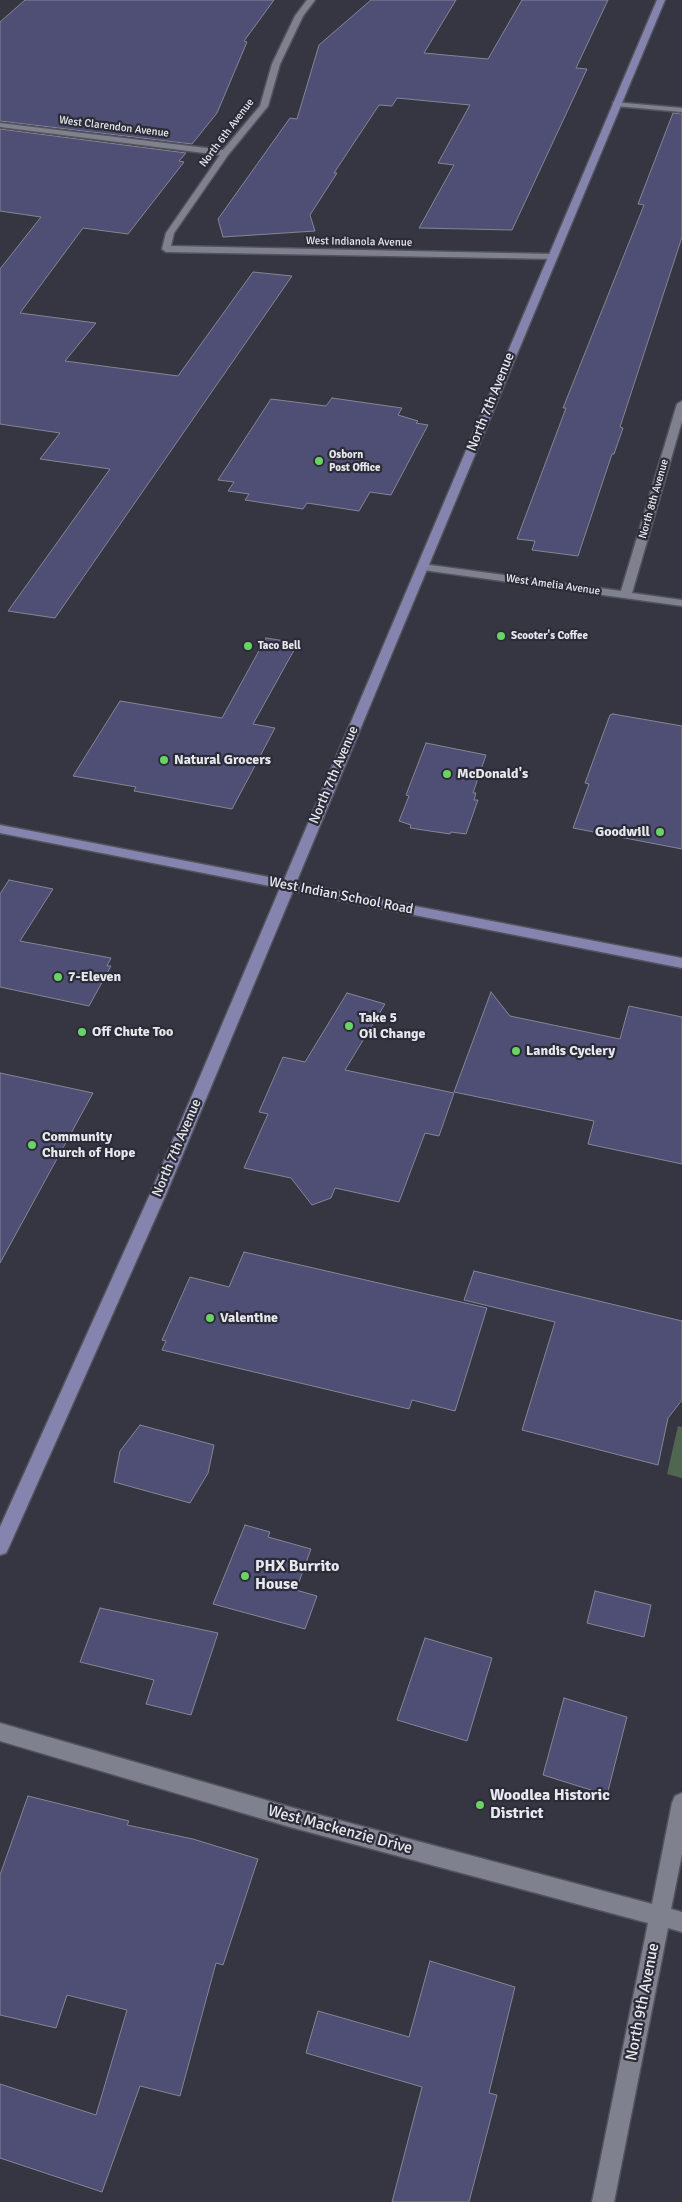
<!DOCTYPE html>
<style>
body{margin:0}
canvas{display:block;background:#363643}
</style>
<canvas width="682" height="2202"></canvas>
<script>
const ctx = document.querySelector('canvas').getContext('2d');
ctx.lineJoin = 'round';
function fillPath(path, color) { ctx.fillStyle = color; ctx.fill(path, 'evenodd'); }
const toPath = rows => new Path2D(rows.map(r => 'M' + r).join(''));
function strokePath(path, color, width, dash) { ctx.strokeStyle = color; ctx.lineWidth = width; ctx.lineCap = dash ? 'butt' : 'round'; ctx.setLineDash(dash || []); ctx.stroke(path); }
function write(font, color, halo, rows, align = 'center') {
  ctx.font = font + ' Signika,sans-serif'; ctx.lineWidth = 4.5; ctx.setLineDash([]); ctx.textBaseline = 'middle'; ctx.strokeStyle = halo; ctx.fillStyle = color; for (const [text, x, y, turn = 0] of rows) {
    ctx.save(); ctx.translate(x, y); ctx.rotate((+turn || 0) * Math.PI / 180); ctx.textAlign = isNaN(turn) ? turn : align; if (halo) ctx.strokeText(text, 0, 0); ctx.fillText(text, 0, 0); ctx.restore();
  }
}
fillPath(toPath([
 [678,1426,682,1427,682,1478,667,1474]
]), '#51664f');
const building = toPath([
 [25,0,274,0,244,41,247,42,217,113,192,144,0,121,0,22,25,0],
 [371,0,456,0,424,53,488,59,522,0,608,0,576,68,587,69,512,230,419,228,454,165,438,163,470,105,397,98,392,106,379,105,334,173,337,173,310,215,315,231,223,237,218,219,290,118,297,119,319,45,371,0],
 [673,113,682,114,682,237,620,427,623,428,614,454,612,454,578,556,532,550,535,541,517,539,566,408,563,408,644,205,638,204,673,113],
 [0,129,186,153,179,161,184,162,128,234,83,228,20,313,96,323,65,361,178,376,253,272,292,276,55,618,8,611,110,469,40,459,60,433,0,424,0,269,41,217,0,211,0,129],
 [332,398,402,408,398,415,418,421,416,423,428,425,391,495,370,492,359,511,307,503,303,509,245,500,249,494,228,491,234,482,218,480,271,399,326,406,332,398],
 [266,638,298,643,253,724,275,728,232,809,134,791,136,787,73,776,120,701,222,718,266,638],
 [613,714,682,726,682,849,573,828,589,784,585,783,610,715,613,714],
 [426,743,486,755,473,793,476,793,474,800,478,800,466,834,451,832,450,834,410,828,411,825,399,821,409,796,406,795,426,743],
 [9,880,53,889,20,941,111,958,107,966,111,966,89,1006,0,987,0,894,9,880],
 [491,992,510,1016,620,1039,629,1006,682,1017,682,1164,588,1144,594,1121,454,1092,491,992],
 [347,993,385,1004,345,1070,454,1093,439,1136,425,1133,399,1202,335,1188,331,1198,312,1205,291,1178,244,1168,268,1114,259,1112,283,1057,305,1062,347,993],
 [0,1073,93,1093,0,1263,0,1073],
 [244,1252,487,1308,455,1411,412,1400,409,1409,162,1350,166,1341,162,1340,190,1277,229,1287,244,1252],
 [474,1271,682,1321,682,1400,668,1418,658,1465,522,1430,555,1322,464,1300,474,1271],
 [140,1425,214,1445,208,1473,190,1503,114,1482,120,1451,140,1425],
 [245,1525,270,1532,268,1537,311,1549,296,1590,317,1596,305,1629,213,1604,245,1525],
 [595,1591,651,1605,644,1637,587,1623,595,1591],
 [100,1608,218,1633,191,1715,146,1704,154,1680,80,1662,100,1608],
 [425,1638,492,1658,467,1741,397,1720,425,1638],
 [564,1698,627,1717,607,1795,543,1775,564,1698],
 [28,1796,129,1821,127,1825,193,1839,258,1859,223,1965,216,1963,180,2096,140,2086,102,2192,0,2158,0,2084,96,2115,127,2010,67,1995,56,2028,0,2015,0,1875,28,1796],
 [430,1961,515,1987,489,2093,497,2095,469,2202,392,2202,422,2087,306,2053,318,2011,409,2037,430,1961]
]);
fillPath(building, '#4f4f76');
strokePath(building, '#848593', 1);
const street = toPath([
 [307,0,315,0,303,16,280,64,268,106,228,155,174,233,171,246,552,254,557,257,555,259,166,252,162,249,166,233,220,155,0,127,0,123,223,150,260,106,272,64,295,16,307,0],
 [613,102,682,108,682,112,616,106,613,106,613,102],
 [682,401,682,421,632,593,682,600,682,606,423,570,417,567,423,564,621,591,677,404,682,401],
 [0,1723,290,1807,652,1904,672,1803,675,1796,682,1793,682,1854,671,1909,682,1912,682,1932,668,1928,614,2202,592,2202,648,1923,290,1827,0,1741,0,1723]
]);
const secondary = toPath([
 [657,0,665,0,296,883,682,958,682,968,293,891,167,1192,9,1547,6,1553,0,1555,0,1527,151,1192,280,888,0,833,0,825,284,880,657,0]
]);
strokePath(street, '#52535c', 3);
strokePath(secondary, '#52535c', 3);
fillPath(street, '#80818f');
fillPath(secondary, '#8484ae');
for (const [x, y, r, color] of [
 [319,461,5,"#69d464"],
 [501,636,5,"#69d464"],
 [248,646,5,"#69d464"],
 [164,760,5,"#69d464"],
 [447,774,5,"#69d464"],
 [660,832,5,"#69d464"],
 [58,977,5,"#69d464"],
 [349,1026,5,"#69d464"],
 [82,1032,5,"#69d464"],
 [516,1051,5,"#69d464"],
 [32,1145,5,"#69d464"],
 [210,1318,5,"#69d464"],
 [245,1576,5,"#69d464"],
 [480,1805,5,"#69d464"]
]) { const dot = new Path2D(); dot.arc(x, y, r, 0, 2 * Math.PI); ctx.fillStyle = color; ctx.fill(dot); strokePath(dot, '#2c2c38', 2); }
write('11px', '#e7e8ef', '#2c2c38', [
 ["West Clarendon Avenue",114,127,7],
 ["North 6th Avenue",227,133,-53],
 ["West Indianola Avenue",359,242,1],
 ["North 8th Avenue",654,499,-74],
 ["West Amelia Avenue",553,585,8]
]);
write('bold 11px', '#e7e8ef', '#2c2c38', [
 ["Osborn",329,455],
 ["Post Office",329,468],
 ["Scooter's Coffee",511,636],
 ["Taco Bell",258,646]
], 'left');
write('14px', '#e7e8ef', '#2c2c38', [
 ["North 7th Avenue",491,402,-68],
 ["North 7th Avenue",334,775,-67],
 ["West Indian School Road",341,896,11],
 ["North 7th Avenue",177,1148,-67]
]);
write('bold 14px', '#e7e8ef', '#2c2c38', [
 ["Natural Grocers",174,760],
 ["McDonald's",457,774],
 ["Goodwill",650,832,"right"],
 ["7-Eleven",68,977],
 ["Take 5",359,1018],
 ["Oil Change",359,1034],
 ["Off Chute Too",92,1032],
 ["Landis Cyclery",526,1051],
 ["Community",42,1137],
 ["Church of Hope",42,1153],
 ["Valentine",220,1318]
], 'left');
write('bold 16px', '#e7e8ef', '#2c2c38', [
 ["PHX Burrito",255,1567],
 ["House",255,1585],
 ["Woodlea Historic",490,1796],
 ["District",490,1814]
], 'left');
write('16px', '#e7e8ef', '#2c2c38', [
 ["West Mackenzie Drive",340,1830,15],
 ["North 9th Avenue",643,2002,-79]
]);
</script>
